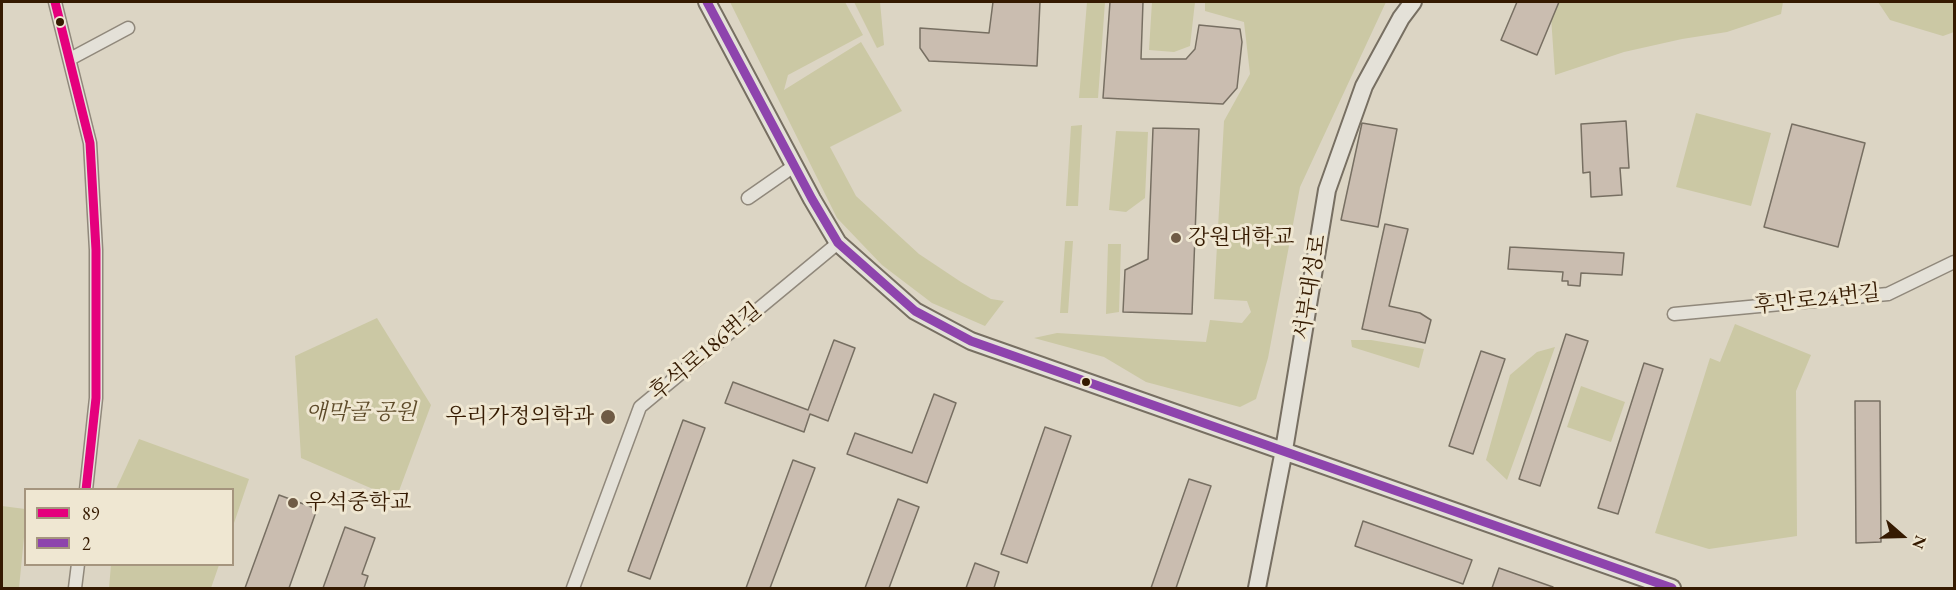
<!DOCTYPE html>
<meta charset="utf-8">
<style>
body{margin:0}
#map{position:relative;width:1956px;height:590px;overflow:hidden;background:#dcd5c4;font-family:"EB Garamond",serif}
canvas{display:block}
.frame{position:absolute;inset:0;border:3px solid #351a01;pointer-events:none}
.legend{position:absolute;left:24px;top:488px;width:210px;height:78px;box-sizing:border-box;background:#efe7d2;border:2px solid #a5957e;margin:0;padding:8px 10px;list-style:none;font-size:18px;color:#351a01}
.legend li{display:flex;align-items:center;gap:12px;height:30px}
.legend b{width:30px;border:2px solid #a5957e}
.north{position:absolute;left:1872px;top:506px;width:60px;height:60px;-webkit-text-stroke:4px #efe7d2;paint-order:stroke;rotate:110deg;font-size:16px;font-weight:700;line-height:24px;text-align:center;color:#351a01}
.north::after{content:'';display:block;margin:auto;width:21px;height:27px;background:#351a01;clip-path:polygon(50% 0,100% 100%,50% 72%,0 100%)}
</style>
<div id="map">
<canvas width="1956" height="590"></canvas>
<div class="frame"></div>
<ul class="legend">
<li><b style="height:8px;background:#e5007d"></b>89</li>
<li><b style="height:8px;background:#8e44ad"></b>2</li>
</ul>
<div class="north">N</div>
</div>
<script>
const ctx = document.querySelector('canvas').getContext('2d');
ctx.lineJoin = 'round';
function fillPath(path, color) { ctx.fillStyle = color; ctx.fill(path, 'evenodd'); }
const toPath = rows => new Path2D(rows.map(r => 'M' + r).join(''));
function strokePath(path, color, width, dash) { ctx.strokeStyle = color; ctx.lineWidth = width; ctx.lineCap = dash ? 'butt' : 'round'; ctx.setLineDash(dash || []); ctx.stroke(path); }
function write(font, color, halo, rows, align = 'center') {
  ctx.font = font + ' "EB Garamond","Noto Serif KR",serif'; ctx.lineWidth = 6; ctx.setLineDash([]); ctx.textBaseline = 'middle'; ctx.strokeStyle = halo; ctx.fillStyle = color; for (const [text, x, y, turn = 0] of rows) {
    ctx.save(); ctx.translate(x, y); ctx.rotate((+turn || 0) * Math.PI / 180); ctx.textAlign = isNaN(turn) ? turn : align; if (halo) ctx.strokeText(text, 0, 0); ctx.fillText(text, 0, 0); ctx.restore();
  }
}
fillPath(toPath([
 [730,2,845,2,863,35,788,75,784,90,861,42,902,111,830,147,856,196,919,254,961,282,991,299,1004,301,985,326,932,303,882,265,837,218],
 [854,2,880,2,884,45,877,48],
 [1087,2,1105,2,1098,98,1079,98],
 [1152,2,1195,2,1190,46,1174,52,1149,50],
 [1205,2,1386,2,1300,187,1268,358,1256,399,1240,407,1146,382,1104,357,1034,338,1057,333,1206,342,1210,320,1242,323,1251,312,1247,301,1214,299,1224,121,1250,74,1244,22,1205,11],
 [1550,2,1783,2,1781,14,1727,32,1682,39,1624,52,1555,75],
 [1878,2,1954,2,1954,32,1943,36,1890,20],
 [1696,113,1771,133,1751,206,1676,187],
 [1082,125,1078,206,1066,206,1071,126],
 [1116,131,1148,132,1145,198,1126,212,1109,210],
 [1065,241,1073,241,1068,313,1060,313],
 [1108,244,1121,244,1119,312,1106,314],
 [377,318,431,405,396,499,301,458,295,356],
 [1735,324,1811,355,1796,391,1797,536,1709,549,1655,533,1710,358,1720,362],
 [1351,340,1371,340,1424,349,1419,368,1352,347],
 [1555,347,1507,480,1486,460,1510,375,1537,352],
 [1581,386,1625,402,1611,442,1567,427],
 [139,439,249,479,233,526,232,490,116,489],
 [2,506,25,509,25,527,19,588,2,588],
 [111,565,111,564,219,565,211,588,109,588]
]), '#cbc8a4');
const building = toPath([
 [993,2,1040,2,1037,66,929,61,920,48,920,28,989,33,993,2],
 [1110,2,1143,2,1141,59,1186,59,1195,49,1199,25,1240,29,1242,42,1237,88,1223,104,1103,98,1110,2],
 [1517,2,1559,2,1537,55,1501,40,1517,2],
 [1626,121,1629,168,1620,168,1622,195,1591,197,1590,172,1583,173,1581,124,1626,121],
 [1362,123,1397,129,1378,227,1341,220,1362,123],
 [1792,124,1865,143,1838,247,1764,227,1792,124],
 [1153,128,1199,129,1192,314,1123,312,1125,270,1148,259,1153,128],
 [1385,224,1408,229,1389,306,1420,313,1431,320,1425,343,1362,329,1385,224],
 [1510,247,1624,253,1622,275,1581,273,1580,286,1568,285,1568,281,1562,281,1563,272,1508,269,1510,247],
 [1566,334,1588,341,1540,486,1519,479,1566,334],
 [834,340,855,348,828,421,810,414,804,432,725,403,733,382,808,410,834,340],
 [1481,351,1505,359,1473,454,1449,446,1481,351],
 [1644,363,1663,369,1618,514,1598,508,1644,363],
 [934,394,956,403,927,483,847,454,855,433,912,453,934,394],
 [1855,401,1880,401,1881,542,1856,543,1855,401],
 [683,420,705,428,650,579,628,571,683,420],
 [1045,427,1071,436,1027,563,1001,554,1045,427],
 [793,460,815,468,770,588,746,588,793,460],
 [1189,479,1211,486,1176,588,1151,588,1189,479],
 [279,495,317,509,289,588,245,588,279,495],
 [898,499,919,507,889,588,865,588,898,499],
 [1363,521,1472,560,1463,584,1355,546,1363,521],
 [345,527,375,538,362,574,368,576,364,588,323,588,345,527],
 [975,563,999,572,994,588,966,588,975,563],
 [1499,568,1553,587,1553,588,1492,588,1499,568]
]);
fillPath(building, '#cabdb0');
strokePath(building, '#776f62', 1.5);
const street = toPath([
 [55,2,90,143,96,250,96,398,86,490],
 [70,59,128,28],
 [748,198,794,166],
 [1674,314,1888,294,1954,262],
 [75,588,78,564],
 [573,588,640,407,838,243]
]);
const secondary = toPath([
 [707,2,812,199,838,243,915,311,971,341,1672,588],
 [1257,588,1284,450,1327,190,1364,86,1401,18,1413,2]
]);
strokePath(street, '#90887b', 15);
strokePath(secondary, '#776f62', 20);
strokePath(street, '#e4e1d8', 12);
strokePath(secondary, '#e4e1d8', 16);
strokePath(toPath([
 [55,2,90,143,96,250,96,398,86,490]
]), '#e5007d', 9);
strokePath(toPath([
 [707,2,812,199,838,243,915,311,971,341,1672,588]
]), '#8e44ad', 9);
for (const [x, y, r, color] of [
 [60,22,5,"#351a01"],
 [1176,238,6,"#6f5b45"],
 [1086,382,5,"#351a01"],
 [608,417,8,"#6f5b45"],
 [293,503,6,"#6f5b45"]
]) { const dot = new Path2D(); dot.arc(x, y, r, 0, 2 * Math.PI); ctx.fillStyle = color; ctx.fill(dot); strokePath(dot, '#efe7d2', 2); }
write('22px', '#351a01', '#efe7d2', [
 ["강원대학교",1188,238],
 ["우리가정의학과",594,417,"right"],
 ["우석중학교",305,503]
], 'left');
write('22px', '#351a01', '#efe7d2', [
 ["서부대성로",1311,287,-81],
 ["후만로24번길",1817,300,-6],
 ["후석로186번길",706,352,-40]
]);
write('italic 22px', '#5e4b2a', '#efe7d2', [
 ["애막골 공원",361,413]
]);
</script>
